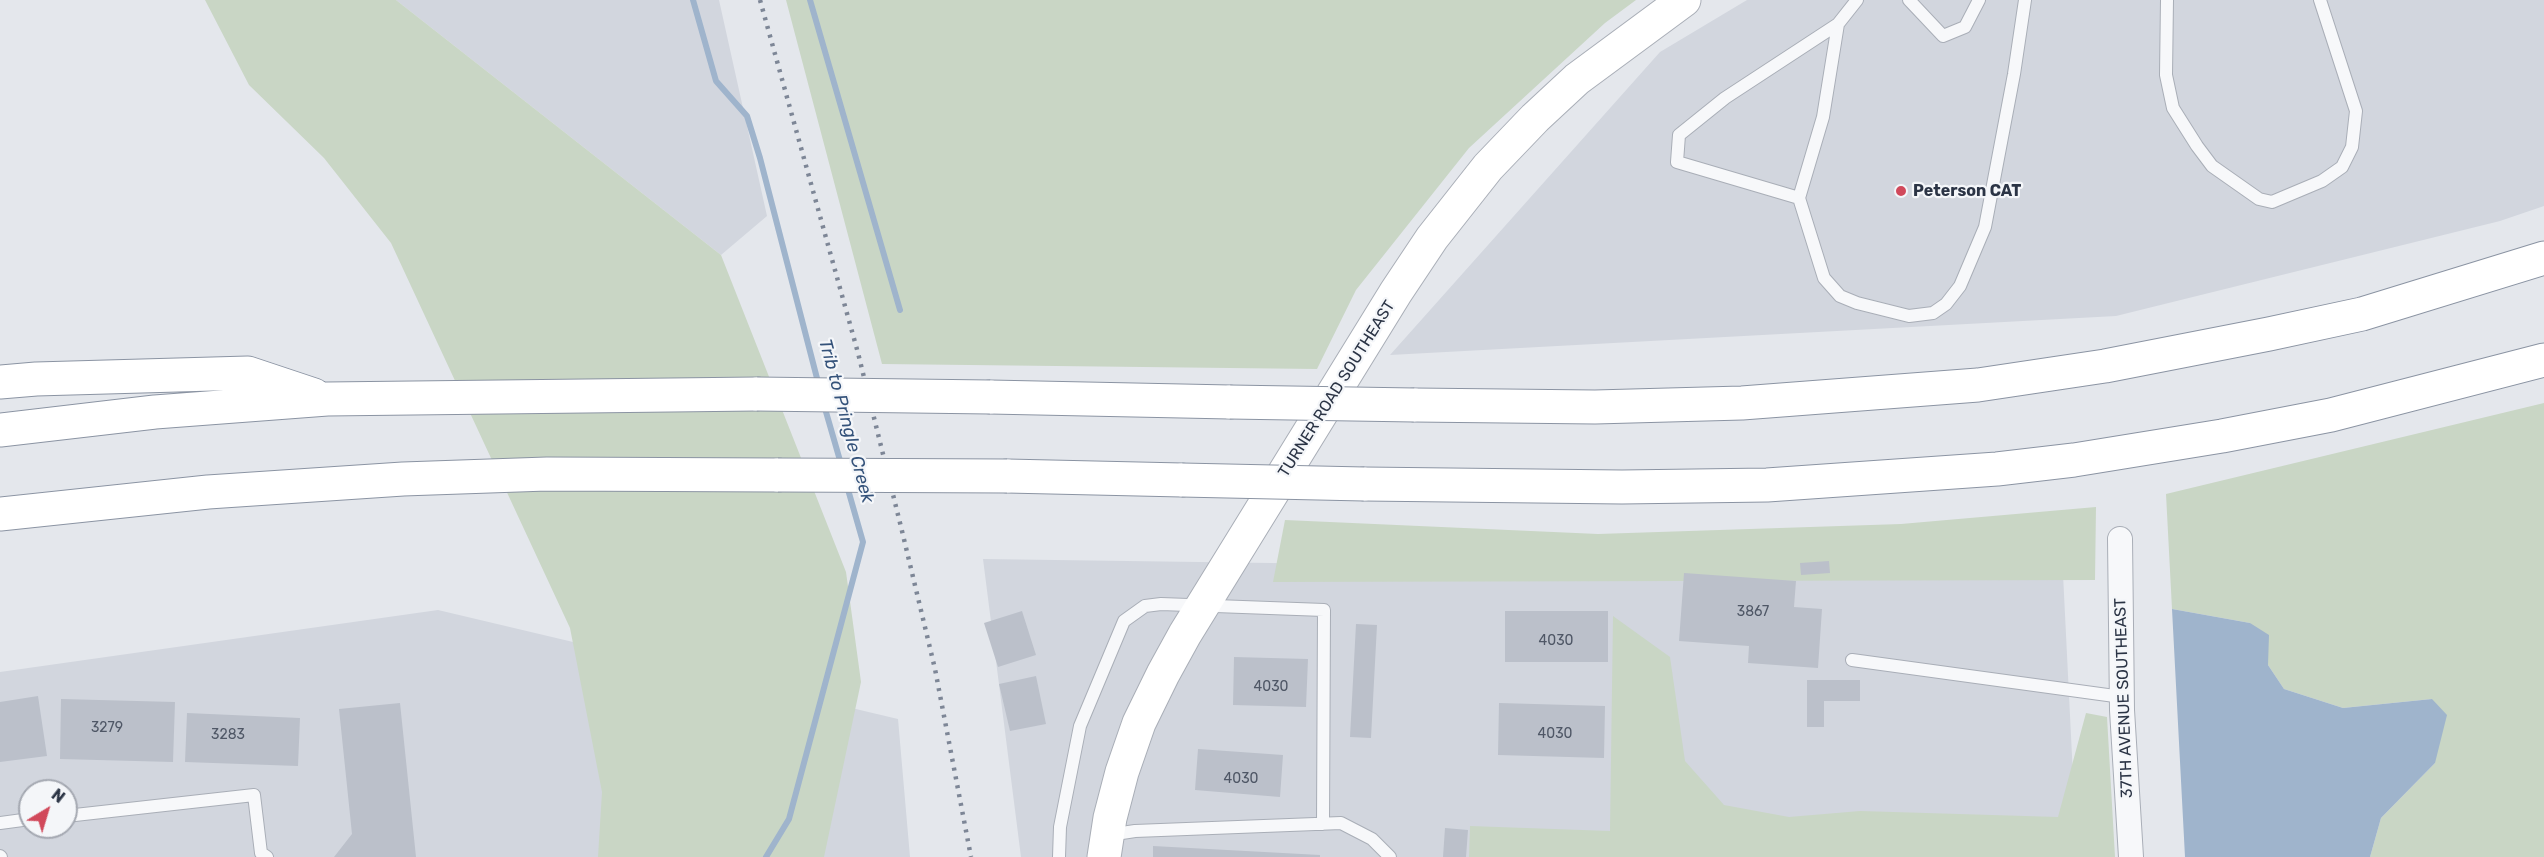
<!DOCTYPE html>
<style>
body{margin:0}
#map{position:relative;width:2544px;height:857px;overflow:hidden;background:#e4e7ec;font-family:Rubik,sans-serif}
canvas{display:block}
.north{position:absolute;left:18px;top:779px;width:60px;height:60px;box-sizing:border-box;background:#f4f6f9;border:2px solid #a4a8b1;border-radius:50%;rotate:38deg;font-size:16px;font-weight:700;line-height:24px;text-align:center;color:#2b3445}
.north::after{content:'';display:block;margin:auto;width:21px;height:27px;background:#d1495b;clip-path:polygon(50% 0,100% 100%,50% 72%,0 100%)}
</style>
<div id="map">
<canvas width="2544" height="857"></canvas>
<div class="north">N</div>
</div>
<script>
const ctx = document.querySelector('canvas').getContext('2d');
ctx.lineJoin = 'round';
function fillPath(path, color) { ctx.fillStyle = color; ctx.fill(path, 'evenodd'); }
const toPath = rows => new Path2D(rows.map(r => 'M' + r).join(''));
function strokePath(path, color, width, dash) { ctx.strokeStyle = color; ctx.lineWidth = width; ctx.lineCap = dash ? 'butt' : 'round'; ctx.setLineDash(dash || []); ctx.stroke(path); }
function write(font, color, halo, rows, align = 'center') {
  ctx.font = font + ' Rubik,sans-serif'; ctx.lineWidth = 4.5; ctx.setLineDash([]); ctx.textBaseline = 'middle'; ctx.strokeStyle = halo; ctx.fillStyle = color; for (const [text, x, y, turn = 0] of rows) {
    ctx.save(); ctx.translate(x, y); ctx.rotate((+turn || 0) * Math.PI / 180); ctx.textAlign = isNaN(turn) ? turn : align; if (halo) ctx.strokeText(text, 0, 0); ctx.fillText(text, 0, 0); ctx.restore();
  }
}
fillPath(toPath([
 [396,0,719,0,767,216,721,255],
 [1747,0,2544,0,2544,206,2500,221,2116,316,1390,355,1660,52],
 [983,559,2063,574,2077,857,1021,857],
 [438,610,898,719,910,857,0,857,0,672],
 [30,791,66,791,66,827,30,827]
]), '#d2d6de');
fillPath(toPath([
 [205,0,396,0,721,255,846,572,861,682,824,857,598,857,602,792,570,628,391,243,324,158,249,85],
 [786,0,1636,0,1605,23,1469,148,1356,290,1317,369,882,364],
 [2544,403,2544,857,2370,857,2381,818,2435,763,2432,699,2343,708,2284,689,2268,665,2250,623,2172,609,2166,494],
 [2096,507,2095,580,1273,582,1285,520,1598,534,1901,524],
 [1613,616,1670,657,1685,761,1724,805,1789,817,1860,811,2058,817,2086,713,2107,717,2115,857,1469,857,1470,826,1610,831]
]), '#c9d6c5');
fillPath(toPath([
 [2172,609,2250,623,2269,635,2268,665,2284,689,2343,708,2432,699,2447,715,2435,763,2381,818,2370,857,2185,857]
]), '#9fb4cc');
strokePath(toPath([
 [693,0,716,81,747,116,760,158,819,386],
 [810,0,900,310],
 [824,405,841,464],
 [766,857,789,819,863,542,847,486]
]), '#9fb4cc', 6);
fillPath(toPath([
 [1829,561,1830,573,1801,575,1800,563],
 [1684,573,1796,581,1794,607,1822,609,1818,668,1748,663,1749,646,1679,641],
 [1022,611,1036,655,998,667,984,623],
 [1505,611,1608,611,1608,662,1505,662],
 [1356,624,1377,625,1371,738,1350,737],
 [1234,657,1308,659,1306,707,1233,705],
 [1036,676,1046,724,1010,731,999,684],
 [1807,680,1860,680,1860,701,1824,701,1824,727,1807,727],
 [38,696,47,756,0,762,0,702],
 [61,699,175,702,173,762,60,759],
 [400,703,416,857,334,857,352,834,339,709],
 [1499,703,1605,706,1604,758,1498,755],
 [187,713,300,718,298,766,185,762],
 [1198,749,1283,755,1280,797,1195,790],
 [1445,828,1468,830,1466,857,1443,857],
 [1153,846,1320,855,1320,857,1153,857]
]), '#bbc0ca');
const lane = toPath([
 [1909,0,1943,36,1965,27,1979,0],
 [2167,0,2166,75,2173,108,2197,146,2212,166,2259,199,2272,202,2322,181,2342,167,2352,147,2356,111,2320,0],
 [1838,24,1823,117,1799,198,1677,162,1679,135,1725,98,1838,24,1857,0],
 [1799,198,1824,278,1840,296,1857,303,1909,316,1933,313,1946,304,1960,286,1985,227,2014,74,2025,0],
 [1852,660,2122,697],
 [66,816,254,795,261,853,267,857],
 [0,823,30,819],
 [1109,835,1135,831,1341,823,1372,839,1390,857],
 [0,856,1,857],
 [1059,857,1060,827,1080,726,1124,621,1145,606,1161,604,1324,610,1323,824]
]);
const street = toPath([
 [2120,539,2122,710,2131,857]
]);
const secondary = toPath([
 [1104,857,1110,818,1122,772,1139,723,1163,674,1185,634,1396,292,1432,238,1488,167,1535,118,1577,79,1684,0]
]);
const highway = toPath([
 [0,382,36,379,248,373,314,395],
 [990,397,1230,402],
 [1414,405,1595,407,1742,403,1978,385,2105,366,2269,334,2362,314,2544,258],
 [0,430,155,412,327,399,757,394],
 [1007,476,1182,480],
 [1364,484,1622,487,1767,485,1997,469,2074,460,2222,436,2331,415,2544,360],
 [0,514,208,492,403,479,547,474,778,475]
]);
strokePath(lane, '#a9aeb7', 14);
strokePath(street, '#a9aeb7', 26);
strokePath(secondary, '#a9aeb7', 35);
strokePath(highway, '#8b94a3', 35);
strokePath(lane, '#f7f8fa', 12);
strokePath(street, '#f7f8fa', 24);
strokePath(secondary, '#fff', 33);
strokePath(highway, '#fff', 33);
strokePath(toPath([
 [760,0,858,353,902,531,935,669,971,857]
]), '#7d8696', 4.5, [3, 6]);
const highwayBridge = toPath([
 [757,394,990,397],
 [1230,402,1414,405],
 [778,475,1007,476],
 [1182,480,1364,484]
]);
strokePath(highwayBridge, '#8b94a3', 35, []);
strokePath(highwayBridge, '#fff', 33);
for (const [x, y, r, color] of [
 [1901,191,6,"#d1495b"]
]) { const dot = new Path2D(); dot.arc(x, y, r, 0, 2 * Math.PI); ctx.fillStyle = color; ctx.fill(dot); strokePath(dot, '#f4f6f9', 2); }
write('14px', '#4f5766', null, [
 ["3867",1753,612],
 ["4030",1556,641],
 ["4030",1271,687],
 ["3279",107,728],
 ["4030",1555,734],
 ["3283",228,735],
 ["4030",1241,779]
]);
write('bold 16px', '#2b3445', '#f4f6f9', [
 ["Peterson CAT",1913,191]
], 'left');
write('16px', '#2b3445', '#f4f6f9', [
 ["TURNER ROAD SOUTHEAST",1337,389,-58],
 ["37TH AVENUE SOUTHEAST",2124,698,-92]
]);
write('italic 18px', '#34527a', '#f4f6f9', [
 ["Trib to Pringle Creek",846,421,75]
]);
</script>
